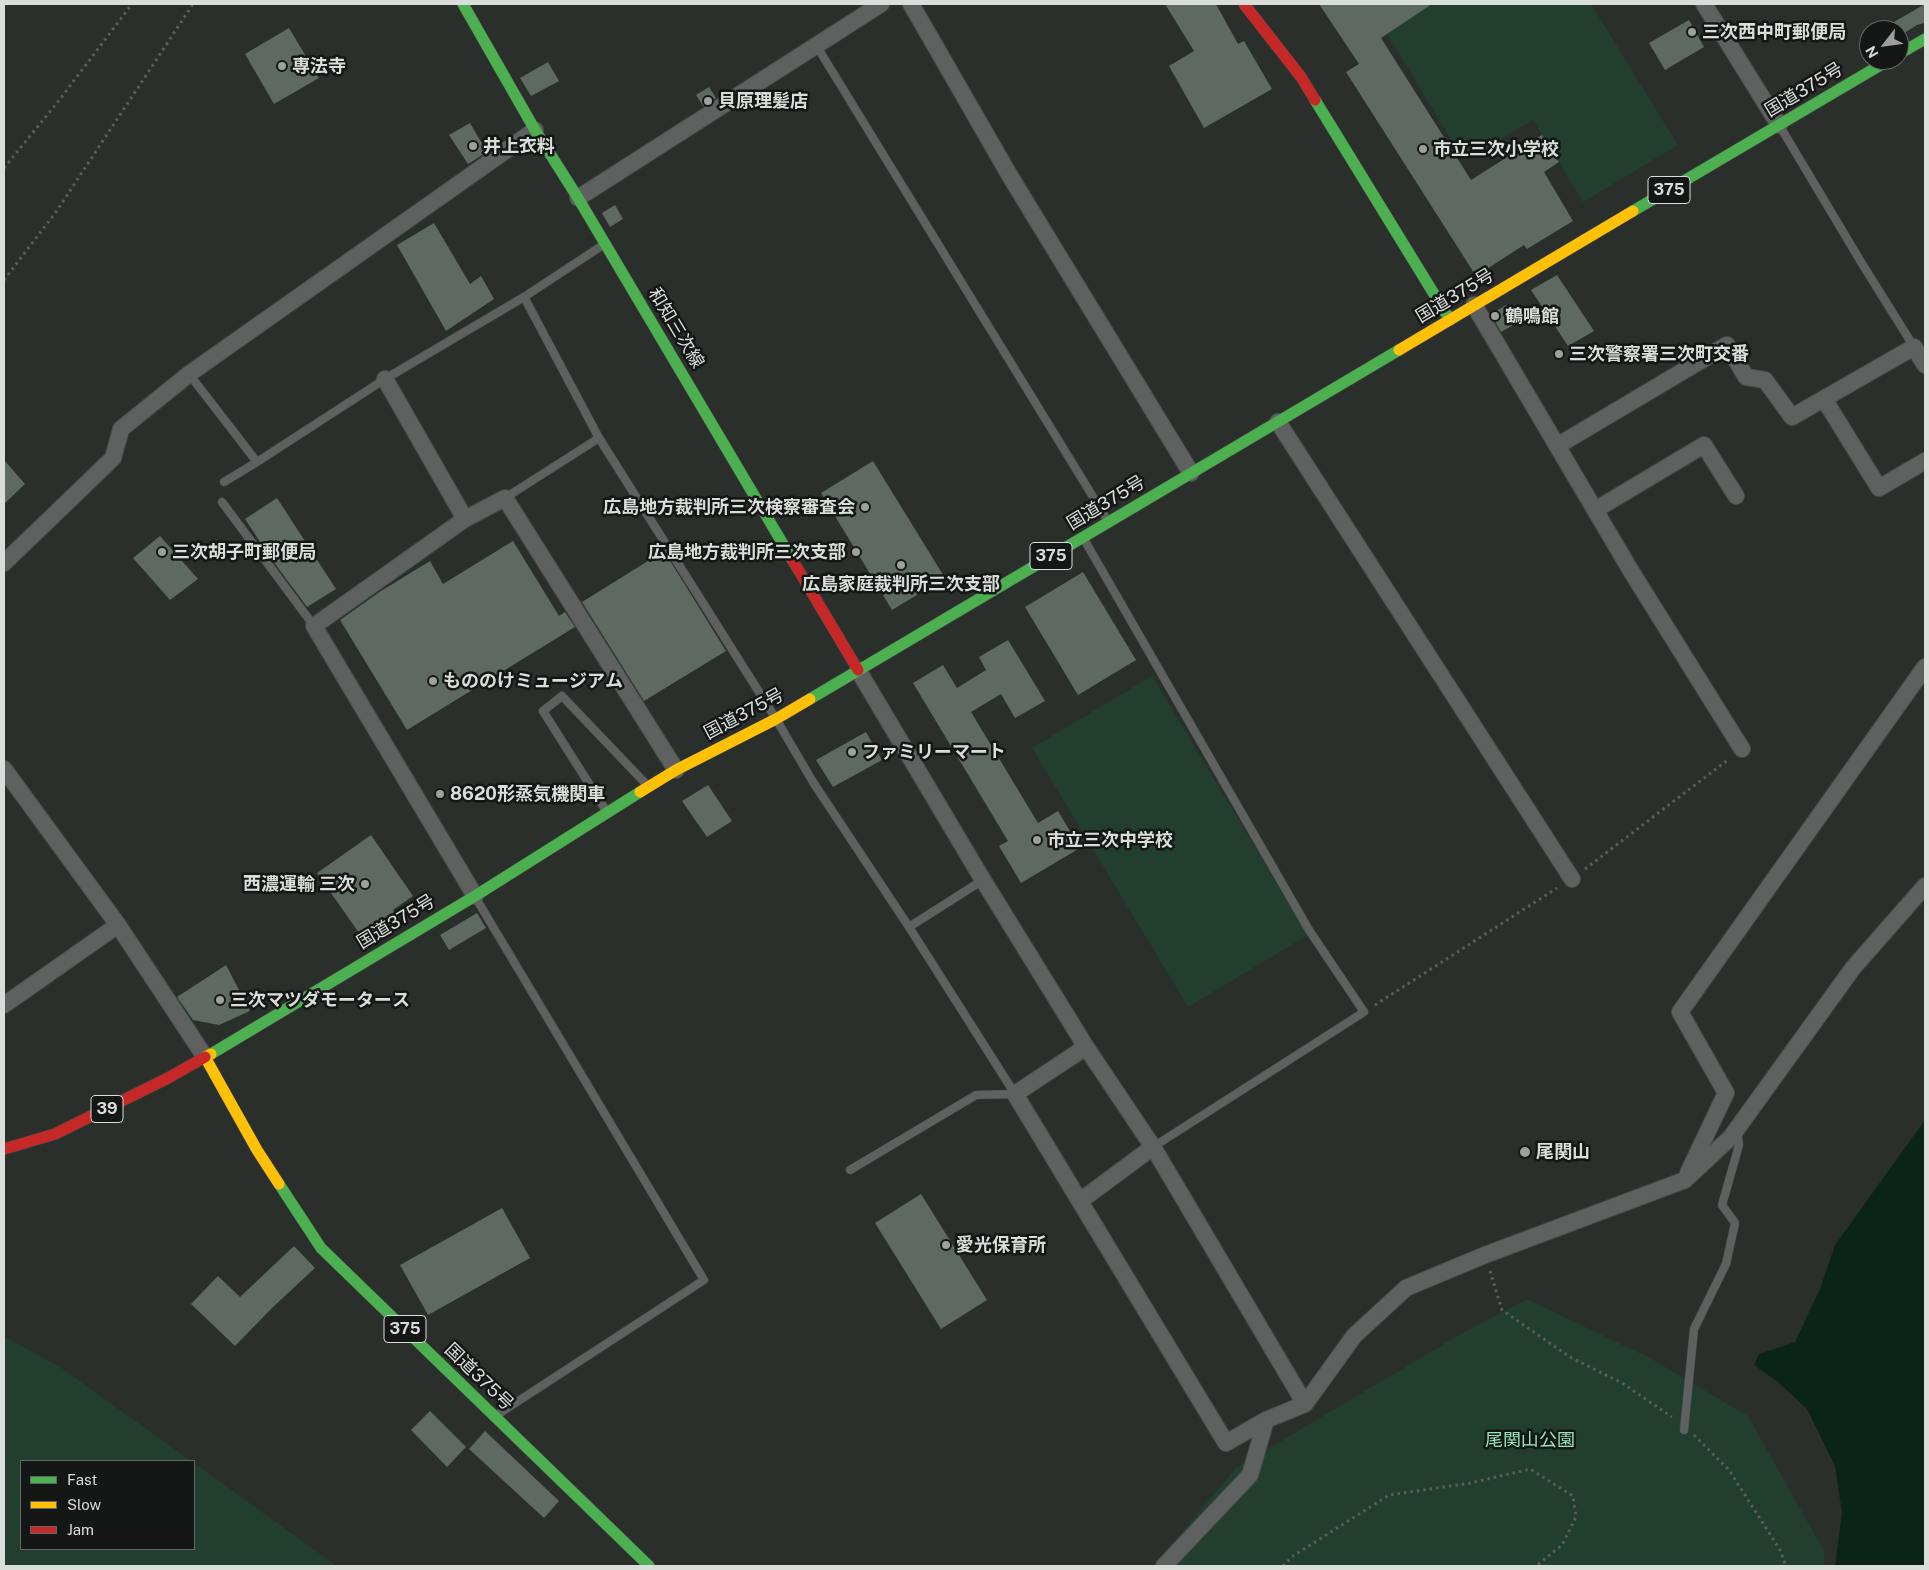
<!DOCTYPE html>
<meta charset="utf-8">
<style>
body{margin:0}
#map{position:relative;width:1929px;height:1570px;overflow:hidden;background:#2a2f2c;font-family:"Public Sans",sans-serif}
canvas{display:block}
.frame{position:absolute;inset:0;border:5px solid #dadedb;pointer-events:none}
.legend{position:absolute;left:20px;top:1460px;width:175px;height:90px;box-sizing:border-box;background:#141715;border:1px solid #636764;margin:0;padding:6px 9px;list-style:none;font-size:15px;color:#dadedb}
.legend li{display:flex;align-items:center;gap:10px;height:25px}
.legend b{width:25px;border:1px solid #636764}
.north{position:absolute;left:1859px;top:20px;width:50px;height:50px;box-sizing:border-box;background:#141715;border:1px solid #636764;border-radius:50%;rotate:240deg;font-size:14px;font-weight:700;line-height:20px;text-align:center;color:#dadedb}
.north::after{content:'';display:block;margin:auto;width:18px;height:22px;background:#9ca19e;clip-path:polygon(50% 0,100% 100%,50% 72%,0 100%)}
</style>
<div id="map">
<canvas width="1929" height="1570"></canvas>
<div class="frame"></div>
<ul class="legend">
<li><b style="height:6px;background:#4caf50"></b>Fast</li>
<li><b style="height:6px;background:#ffc107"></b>Slow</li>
<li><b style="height:6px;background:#c62828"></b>Jam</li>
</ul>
<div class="north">N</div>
</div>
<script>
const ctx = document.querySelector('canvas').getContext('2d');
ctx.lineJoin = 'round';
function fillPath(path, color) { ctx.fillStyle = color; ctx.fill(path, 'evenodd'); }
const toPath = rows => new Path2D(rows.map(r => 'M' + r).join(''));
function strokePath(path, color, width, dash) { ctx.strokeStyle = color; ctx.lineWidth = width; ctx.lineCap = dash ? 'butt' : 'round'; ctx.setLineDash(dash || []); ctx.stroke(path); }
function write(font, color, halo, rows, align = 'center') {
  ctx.font = font + ' "Public Sans","Noto Sans JP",sans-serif'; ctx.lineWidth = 5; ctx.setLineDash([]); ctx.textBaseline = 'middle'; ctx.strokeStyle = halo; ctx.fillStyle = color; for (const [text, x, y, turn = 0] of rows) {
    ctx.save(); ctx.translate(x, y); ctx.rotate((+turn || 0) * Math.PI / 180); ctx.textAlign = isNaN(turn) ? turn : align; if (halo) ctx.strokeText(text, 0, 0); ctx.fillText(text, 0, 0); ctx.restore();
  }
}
fillPath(toPath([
 [1425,4,1591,4,1678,145,1583,202,1533,120,1464,161,1384,29],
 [1152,676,1308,935,1188,1007,1032,748],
 [1527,1299,1650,1358,1748,1416,1824,1551,1824,1566,1153,1566,1236,1468,1459,1335],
 [4,1336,63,1369,191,1461,21,1461,21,1549,194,1549,194,1463,337,1566,4,1566]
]), '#213e2f');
fillPath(toPath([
 [1925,1120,1925,1566,1835,1566,1842,1513,1835,1466,1807,1409,1778,1382,1754,1365,1759,1354,1795,1342,1820,1289,1835,1245]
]), '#0a2517');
fillPath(toPath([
 [1165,4,1216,4,1238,44,1244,41,1272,89,1204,128,1169,66,1194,51],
 [1319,4,1432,4,1381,38,1471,180,1542,135,1559,162,1544,172,1573,221,1527,249,1524,245,1476,276,1346,72,1359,64],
 [1925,4,1925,23,1917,25,1901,35,1894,22],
 [1689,20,1704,47,1665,70,1649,43],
 [289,28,319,78,274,104,245,54],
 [548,62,559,81,531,96,520,78],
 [709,87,716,98,703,106,696,95],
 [470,123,487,152,468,164,449,135],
 [615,205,623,219,610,227,602,213],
 [434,223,470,284,481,276,494,299,446,331,397,245],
 [1557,275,1594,331,1568,346,1531,290],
 [1506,305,1517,323,1501,332,1491,314],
 [4,460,25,484,4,504],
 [873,461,945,578,892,610,821,493],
 [277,498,336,589,307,607,270,557,245,519],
 [160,536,198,579,170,600,133,558],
 [513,541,559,616,565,612,575,627,407,730,340,620,381,591,430,561,443,584],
 [664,551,726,651,644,701,582,602],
 [1083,572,1136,660,1078,695,1025,607],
 [1008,640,1045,701,1015,718,1001,694,971,712,1038,823,1058,811,1080,848,1021,883,999,846,1008,841,913,683,943,665,957,688,986,670,979,657],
 [866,732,882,760,833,787,816,760],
 [708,785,732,821,707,837,682,801],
 [371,835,413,896,393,910,400,920,366,943,317,873],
 [477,913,486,928,449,950,440,935],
 [226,965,250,1011,219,1025,193,1020,177,997],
 [921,1194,987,1300,941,1329,875,1223],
 [502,1208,530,1258,428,1315,400,1265],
 [294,1246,315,1268,272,1308,235,1346,191,1304,218,1276,240,1297],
 [430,1411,466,1447,447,1467,411,1430],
 [485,1431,559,1501,544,1518,469,1449]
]), '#5d6961');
const lane = toPath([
 [816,45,1106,518],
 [1781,128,1861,262,1914,347],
 [524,297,599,438,776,719,813,782,909,927,1015,1094],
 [189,374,257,462,385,379,524,297,603,245],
 [224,482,257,462],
 [505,498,599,438],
 [222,502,314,626],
 [1085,541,1309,930,1364,1012,1153,1147],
 [605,809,543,711,562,696,646,784],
 [477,900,704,1280,500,1413],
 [909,927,983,880],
 [850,1170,976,1095,1015,1094],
 [1684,1430,1694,1329,1726,1264,1735,1223,1722,1205,1739,1145,1737,1130]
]);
const street = toPath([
 [911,4,1010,176,1191,473],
 [1704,4,1779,125],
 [578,198,881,4],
 [1474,305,1631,571,1742,749],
 [385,379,465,519],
 [1824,399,1879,488,1925,461],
 [1278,422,1572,879],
 [1557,446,1727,345,1746,377,1765,380,1792,417,1914,347,1925,365],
 [1595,510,1704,445,1736,496],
 [4,563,113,458,121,429,189,374,535,130],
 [858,670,983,880,1086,1047,1153,1147,1305,1404],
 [4,769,118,925,205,1057],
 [475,896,314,626,465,519,505,498,676,770],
 [4,1005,118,925],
 [1086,1047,1015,1094,1226,1443,1266,1420,1305,1404,1354,1336,1406,1288,1485,1255,1685,1180,1731,1137,1853,968,1925,886],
 [1688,1173,1726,1093,1680,1012,1925,667],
 [1080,1201,1153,1147],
 [1164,1566,1250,1475,1266,1420]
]);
const fast = toPath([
 [463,4,535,130,578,198,793,561],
 [1899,54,1925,39],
 [1315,100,1450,320],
 [1633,211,1889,60],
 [810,699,1399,350],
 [211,1054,475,896,640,792],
 [279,1184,321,1248,649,1566]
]);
const slow = toPath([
 [1399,350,1633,211],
 [640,792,676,770,776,719,810,699],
 [211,1054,205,1057,257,1150,279,1184]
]);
const jam = toPath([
 [1244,4,1301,77,1315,100],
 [793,561,858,670],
 [4,1149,55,1134,168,1078,205,1057]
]);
strokePath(lane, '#474b48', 9);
strokePath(street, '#474b48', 18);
strokePath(fast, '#474b48', 12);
strokePath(slow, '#474b48', 12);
strokePath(jam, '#474b48', 12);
strokePath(toPath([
 [4,168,57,103,132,4],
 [4,280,56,212,193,4],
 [1585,869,1729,759],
 [1375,1005,1557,888],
 [1490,1271,1502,1310,1570,1357,1622,1383,1672,1417],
 [1694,1435,1729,1470,1780,1550,1786,1566],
 [1283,1566,1293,1556,1389,1495,1471,1483,1530,1469,1573,1496,1576,1517,1562,1545,1536,1566]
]), '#5b5e5c', 3, [2.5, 4]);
strokePath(lane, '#5e615f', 8);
strokePath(street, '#5e615f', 16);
strokePath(fast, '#4caf50', 11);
strokePath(slow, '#ffc107', 11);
strokePath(jam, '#c62828', 11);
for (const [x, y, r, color] of [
 [1692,32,5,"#9ca19e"],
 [282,66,5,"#9ca19e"],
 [708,101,5,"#9ca19e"],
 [473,146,5,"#9ca19e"],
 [1423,149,5,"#9ca19e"],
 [1495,316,5,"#9ca19e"],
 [1559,354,5,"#9ca19e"],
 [865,507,5,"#9ca19e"],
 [162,552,5,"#9ca19e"],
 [856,552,5,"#9ca19e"],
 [901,565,5,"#9ca19e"],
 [433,681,5,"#9ca19e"],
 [852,752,5,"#9ca19e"],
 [440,794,5,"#9ca19e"],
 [1037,840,5,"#9ca19e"],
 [365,884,5,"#9ca19e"],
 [220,1000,5,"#9ca19e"],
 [1525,1152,6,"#9ca19e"],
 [946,1245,5,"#9ca19e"]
]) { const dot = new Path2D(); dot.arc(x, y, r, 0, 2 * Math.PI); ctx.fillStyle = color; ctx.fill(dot); strokePath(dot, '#141715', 2); }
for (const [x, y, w] of [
 [1669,190,42],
 [1051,556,42],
 [107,1109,32],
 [405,1329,42]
]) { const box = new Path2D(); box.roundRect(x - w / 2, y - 13.5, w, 27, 4); ctx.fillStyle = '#141715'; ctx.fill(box); strokePath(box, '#dadedb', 1); }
write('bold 16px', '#dadedb', null, [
 ["375",1669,190],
 ["375",1051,556],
 ["39",107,1109],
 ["375",405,1329]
]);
write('bold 18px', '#dadedb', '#141715', [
 ["三次西中町郵便局",1702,32],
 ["専法寺",292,66],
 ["貝原理髪店",718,101],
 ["井上衣料",483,146],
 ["市立三次小学校",1433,149],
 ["鶴鳴館",1505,316],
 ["三次警察署三次町交番",1569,354],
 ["広島地方裁判所三次検察審査会",855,507,"right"],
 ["三次胡子町郵便局",172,552],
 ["広島地方裁判所三次支部",846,552,"right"],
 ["広島家庭裁判所三次支部",901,584,"center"],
 ["もののけミュージアム",443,681],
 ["ファミリーマート",862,752],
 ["8620形蒸気機関車",450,794],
 ["市立三次中学校",1047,840],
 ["西濃運輸 三次",355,884,"right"],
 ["三次マツダモータース",230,1000],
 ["尾関山",1536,1152],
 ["愛光保育所",956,1245]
], 'left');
write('18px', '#dadedb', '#141715', [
 ["国道375号",1804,90,-31],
 ["国道375号",1455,296,-31],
 ["和知三次線",676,328,59],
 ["国道375号",1106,503,-31],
 ["国道375号",744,714,-28],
 ["国道375号",396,922,-31],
 ["国道375号",479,1377,44]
]);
write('18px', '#93e5b6', '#141715', [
 ["尾関山公園",1530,1440]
]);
</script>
